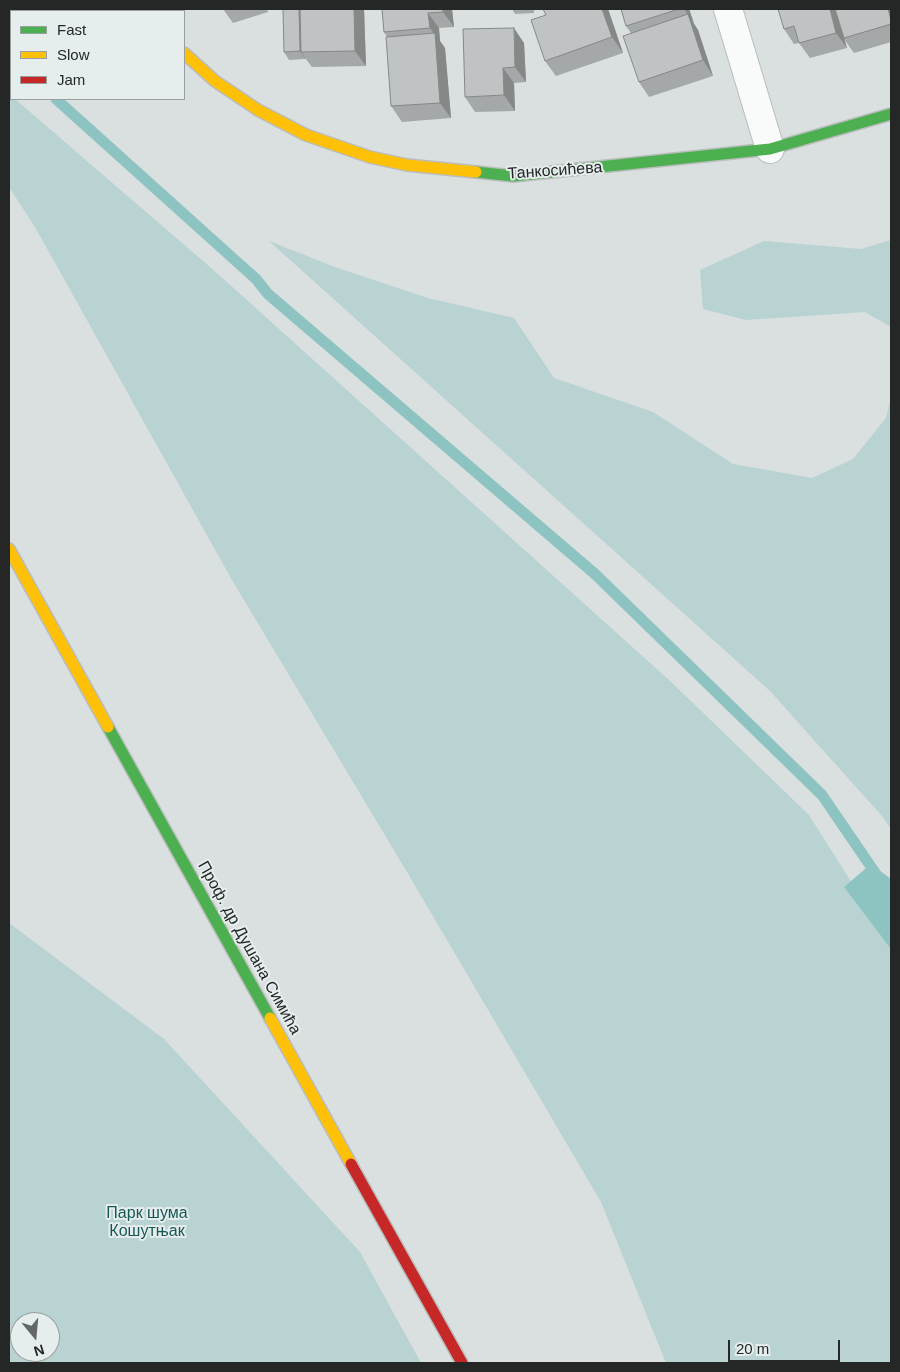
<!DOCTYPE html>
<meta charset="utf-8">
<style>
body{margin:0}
#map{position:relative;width:900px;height:1372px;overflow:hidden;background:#dadfdf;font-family:Helvetica,sans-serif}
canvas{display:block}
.frame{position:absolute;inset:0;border:10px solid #252727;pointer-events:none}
.legend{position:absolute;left:10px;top:10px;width:175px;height:90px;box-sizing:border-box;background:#e6eded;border:1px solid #999e9e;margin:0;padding:6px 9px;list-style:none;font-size:15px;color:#252727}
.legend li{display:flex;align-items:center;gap:10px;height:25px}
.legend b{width:25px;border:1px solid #999e9e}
.north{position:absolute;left:10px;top:1312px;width:50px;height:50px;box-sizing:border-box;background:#e6eded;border:1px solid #999e9e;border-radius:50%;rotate:163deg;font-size:14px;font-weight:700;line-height:20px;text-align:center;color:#252727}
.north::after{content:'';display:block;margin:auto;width:18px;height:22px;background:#646767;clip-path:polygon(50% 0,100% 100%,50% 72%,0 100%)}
.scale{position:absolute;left:728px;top:1340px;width:112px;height:22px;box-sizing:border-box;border:2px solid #252727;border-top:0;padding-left:6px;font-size:15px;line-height:18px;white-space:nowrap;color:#252727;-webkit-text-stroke:4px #e6eded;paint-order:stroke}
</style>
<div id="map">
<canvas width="900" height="1372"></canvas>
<div class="frame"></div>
<ul class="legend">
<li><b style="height:6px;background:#4caf50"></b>Fast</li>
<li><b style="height:6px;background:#ffc107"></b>Slow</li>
<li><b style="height:6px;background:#c62828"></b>Jam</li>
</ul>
<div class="north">N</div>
<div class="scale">20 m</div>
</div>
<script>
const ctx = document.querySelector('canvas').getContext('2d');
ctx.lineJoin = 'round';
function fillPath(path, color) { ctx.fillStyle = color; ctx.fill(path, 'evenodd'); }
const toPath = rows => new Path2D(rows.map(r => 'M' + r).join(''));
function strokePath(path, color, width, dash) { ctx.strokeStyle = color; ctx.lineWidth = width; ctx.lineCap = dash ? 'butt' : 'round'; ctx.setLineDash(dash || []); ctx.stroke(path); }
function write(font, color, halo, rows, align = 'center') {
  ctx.font = font + ' Helvetica,sans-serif'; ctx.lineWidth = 4; ctx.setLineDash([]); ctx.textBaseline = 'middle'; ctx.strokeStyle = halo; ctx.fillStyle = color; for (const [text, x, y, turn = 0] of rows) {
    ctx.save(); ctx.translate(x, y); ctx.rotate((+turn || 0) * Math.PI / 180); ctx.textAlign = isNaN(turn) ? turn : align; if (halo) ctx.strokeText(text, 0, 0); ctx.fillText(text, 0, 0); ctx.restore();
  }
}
fillPath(toPath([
 [9,93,11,99,15,99,218,274,669,680,809,815,891,945,891,1363,666,1363,601,1202,407,872,232,580,35,227,9,187],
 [891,240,891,327,865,312,746,320,703,309,700,270,764,241,861,249],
 [269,241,335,267,428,298,514,318,554,378,653,412,733,464,812,478,853,459,886,418,891,397,891,829,882,816,770,691],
 [9,923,164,1039,360,1252,421,1363,9,1363],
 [20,1322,50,1322,50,1352,20,1352]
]), '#b8d3d2');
fillPath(toPath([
 [871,864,891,879,891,949,844,887]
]), '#8dc4c2');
strokePath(toPath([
 [9,55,11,57],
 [56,99,256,279,268,294,595,574,822,795,891,896]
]), '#8dc4c2', 11);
const street = toPath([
 [134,9,137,11],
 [728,9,770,149]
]);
const fast = toPath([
 [476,172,513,176,770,149,891,114],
 [108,727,270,1018]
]);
const slow = toPath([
 [184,53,215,81,258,110,306,135,370,157,407,165,476,172],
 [9,549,108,727],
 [270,1018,351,1164]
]);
const jam = toPath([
 [351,1164,462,1363]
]);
strokePath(street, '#b9bdbc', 30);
strokePath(fast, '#b9bdbc', 14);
strokePath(slow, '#b9bdbc', 14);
strokePath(jam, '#b9bdbc', 14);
strokePath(street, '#f9fafa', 28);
strokePath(fast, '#4caf50', 11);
strokePath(slow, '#ffc107', 11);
strokePath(jam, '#c62828', 11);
fillPath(toPath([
 [223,9,267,9,268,12,233,23],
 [283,9,364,9,366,66,312,67,305,58,305,59,289,60,284,52],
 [382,9,452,9,454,27,439,28,440,41,445,48,451,118,402,122,391,106,387,37,384,32],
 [512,9,534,9,534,13,515,14],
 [608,9,623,53,556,76,545,61],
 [621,9,689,9,693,23,698,30,713,76,649,97,639,82,631,33,626,26],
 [778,9,891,9,891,42,854,53,844,39,847,48,810,58,799,43,794,44,784,29],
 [524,43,526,82,514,83,515,111,475,112,465,97]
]), '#a4a8a8');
fillPath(toPath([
 [299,9,302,9,301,52,305,58,305,59,300,51],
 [354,9,364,9,366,66,355,51],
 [443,9,452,9,454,27,443,12],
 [602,9,608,9,623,53,612,37],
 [684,9,689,9,694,23],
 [830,9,836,9,847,48,836,33],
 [888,9,891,9,891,20],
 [428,13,439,28,440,41,445,48,451,118,440,103,435,35,430,28],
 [688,14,698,30,713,76,703,60],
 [514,28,524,43,526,82,515,67],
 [503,68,514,83,515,111,504,95]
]), '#868888');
const building = toPath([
 [283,9,299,9,300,51,284,52,283,9],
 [300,9,354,9,355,51,301,52,300,9],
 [382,9,443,9,443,12,428,13,430,28,384,32,382,9],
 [543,9,602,9,612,37,545,61,531,20,546,15,543,9],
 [621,9,679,9,626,26,621,9],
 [778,9,830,9,836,33,799,43,794,26,784,29,778,9],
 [835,9,888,9,891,20,891,24,844,38,835,9],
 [688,14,703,60,639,82,623,36,688,14],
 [514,28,515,67,503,68,504,95,465,97,463,29,514,28],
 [435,33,440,103,391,106,386,37,435,33]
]);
fillPath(building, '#bfc3c3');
strokePath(building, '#868888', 1);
write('16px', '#252727', '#e6eded', [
 ["Танкосићева",555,171,-4],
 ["Проф. др Душана Симића",249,948,61]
]);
write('16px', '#165856', '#e6eded', [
 ["Парк шума",147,1214],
 ["Кошутњак",147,1232]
]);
</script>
